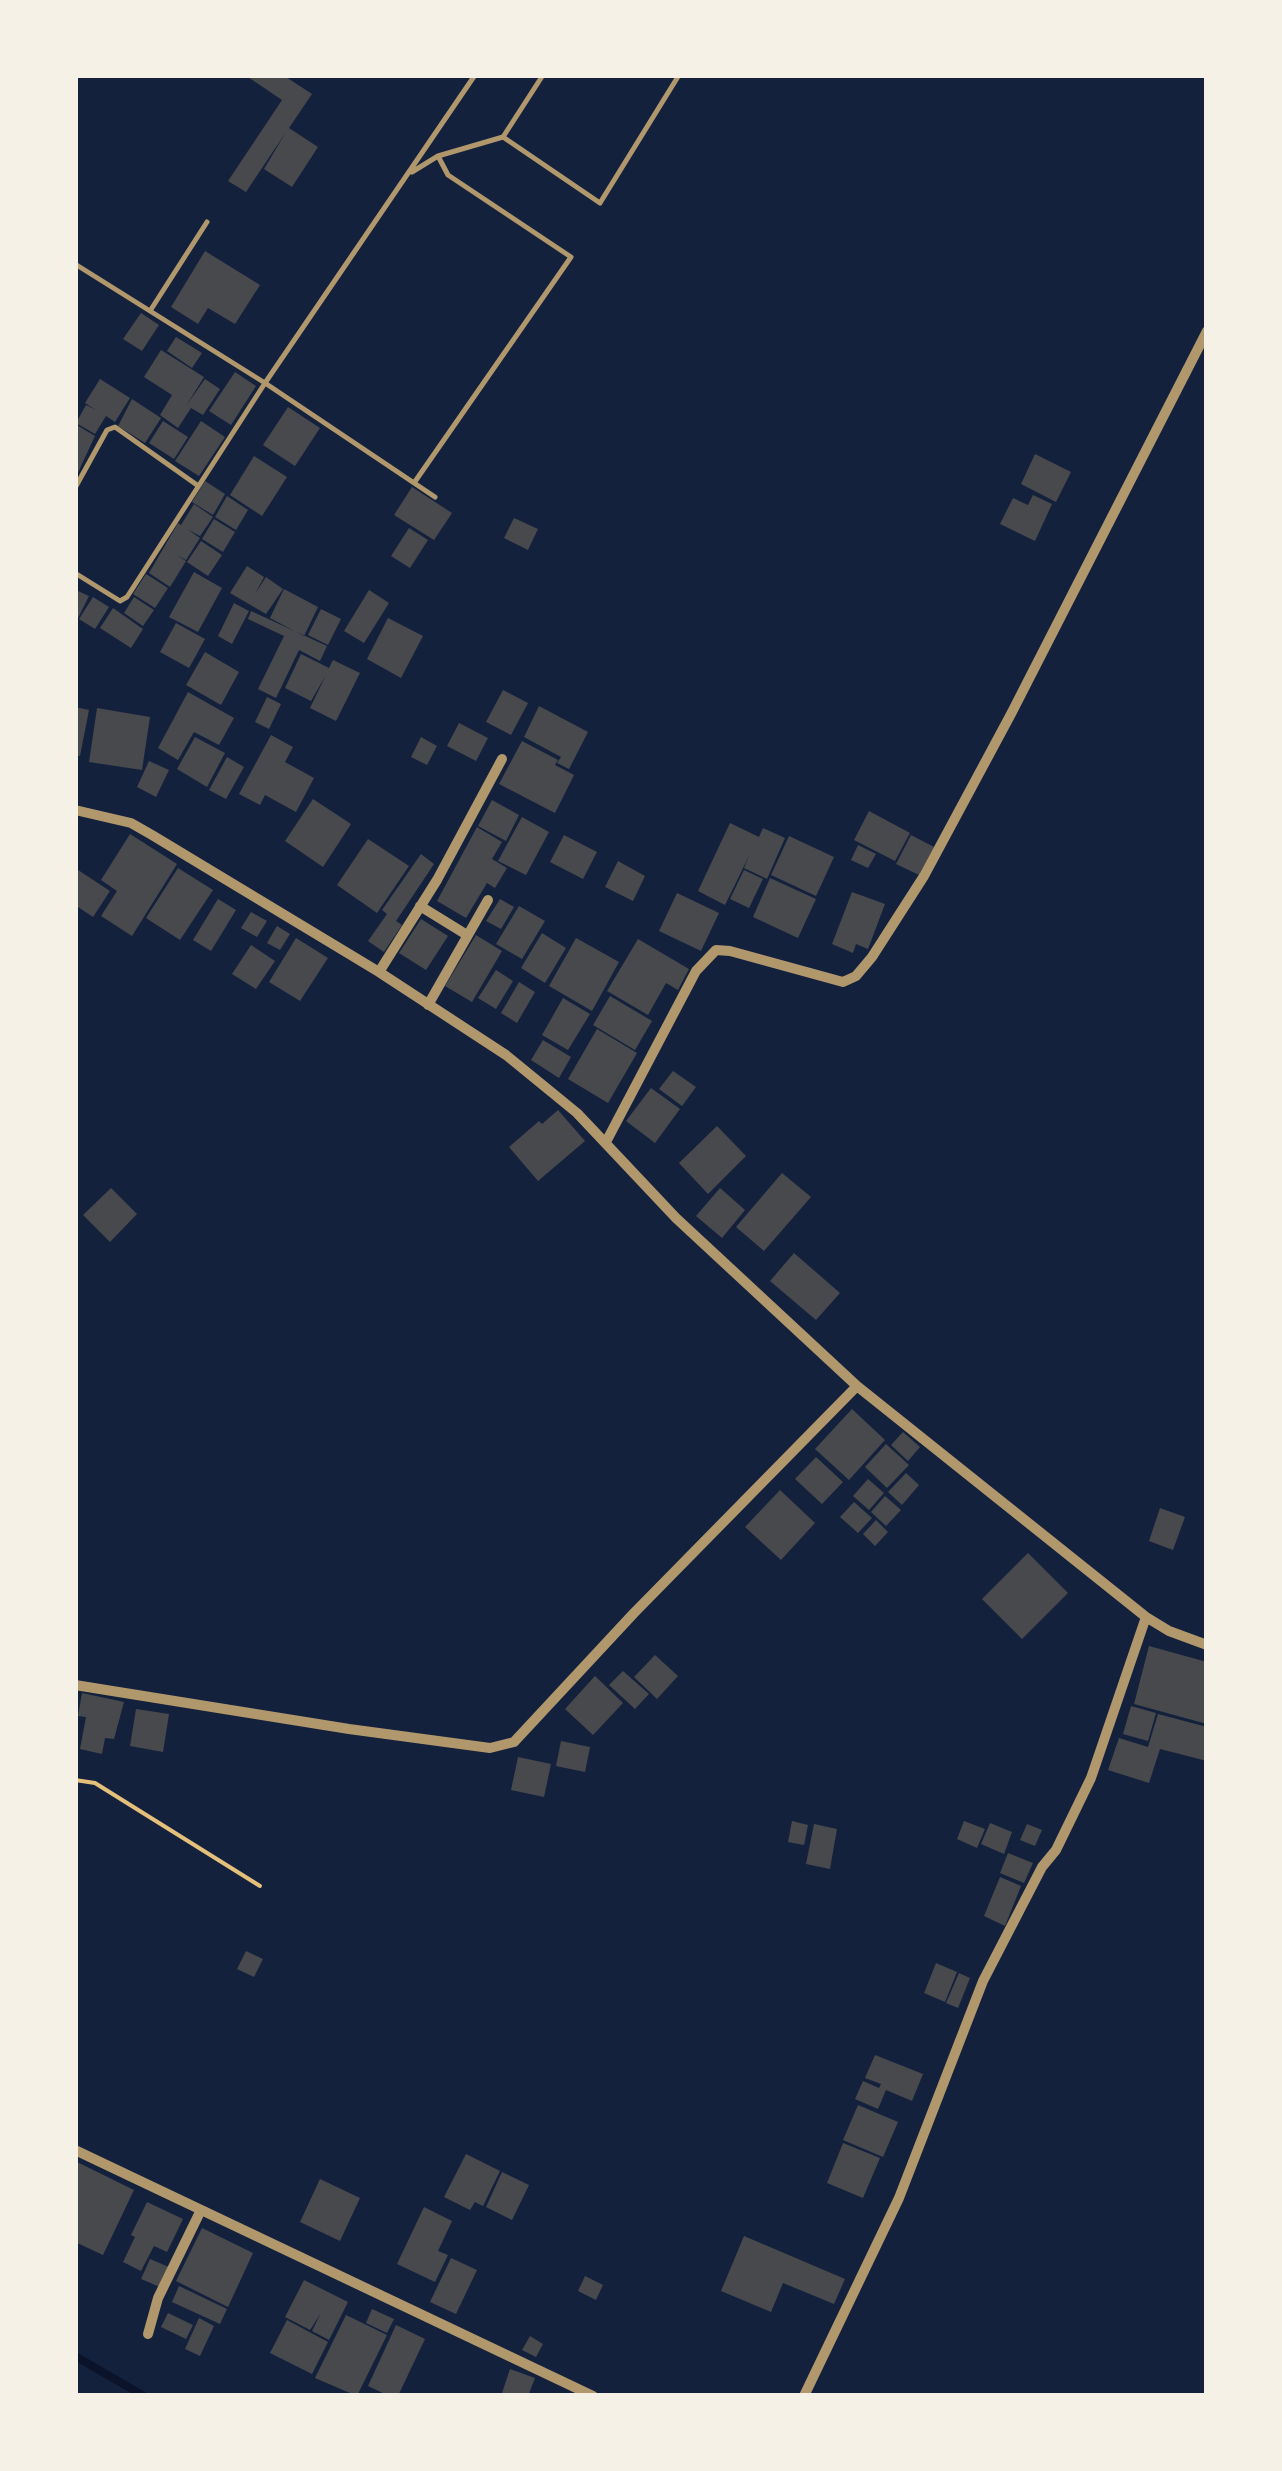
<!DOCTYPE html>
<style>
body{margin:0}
#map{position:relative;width:1282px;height:2471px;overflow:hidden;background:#14213d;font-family:Arial,sans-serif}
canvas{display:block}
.frame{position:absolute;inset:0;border:78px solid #f6f1e7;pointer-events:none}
</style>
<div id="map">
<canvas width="1282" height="2471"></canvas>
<div class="frame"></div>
</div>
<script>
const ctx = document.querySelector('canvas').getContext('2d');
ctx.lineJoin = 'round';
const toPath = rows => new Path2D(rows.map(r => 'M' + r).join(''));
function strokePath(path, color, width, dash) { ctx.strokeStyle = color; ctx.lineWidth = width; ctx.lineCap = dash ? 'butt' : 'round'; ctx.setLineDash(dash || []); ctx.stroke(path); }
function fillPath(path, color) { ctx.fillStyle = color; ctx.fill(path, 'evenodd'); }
strokePath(toPath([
 [75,2356,144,2396]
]), '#0b132b', 8);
fillPath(toPath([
 [245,75,283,75,312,94,289,128,318,147,292,187,264,169,286,132,246,192,228,181,282,100],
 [205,251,260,285,235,324,208,308,198,324,171,307],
 [141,313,159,325,142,351,123,339],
 [176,337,202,353,192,368,167,351],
 [161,350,204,377,186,406,205,379,220,389,203,415,191,408,178,428,160,415,172,395,144,377],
 [235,372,256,386,231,425,209,411],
 [100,379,130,398,115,422,106,416,95,434,76,423,86,405,96,410,85,403],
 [132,399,161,418,145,443,118,426],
 [288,407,320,428,295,466,263,445],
 [163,421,188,437,174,459,149,443],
 [201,421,225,437,199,476,175,461],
 [75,424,95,436,75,479],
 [1035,454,1071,472,1056,502,1021,484],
 [254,456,287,477,262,516,230,495],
 [205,481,225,494,213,515,192,502],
 [412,487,452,513,434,540,394,515],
 [1033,495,1052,504,1035,541,1000,524,1013,498,1028,505],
 [227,496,248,510,236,530,215,517],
 [194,504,213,517,200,536,187,529,200,538,186,560,176,555,186,561,170,587,149,573,178,523,181,525],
 [514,518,538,529,528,550,504,538],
 [214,519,235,532,223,552,202,539],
 [409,528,428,540,410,568,391,556],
 [201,541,222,555,208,576,187,562],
 [247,566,264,577,255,594,266,577,283,589,266,614,230,593],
 [194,572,222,588,198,632,169,617],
 [146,574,168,588,155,608,133,594],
 [284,589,318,607,304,636,270,618],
 [369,590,389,603,364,643,344,631],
 [78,591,89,596,75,624,75,597],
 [93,597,109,607,95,629,79,619],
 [134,597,154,610,143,626,124,613],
 [234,603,249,611,232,644,218,636],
 [113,608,143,629,131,648,100,628],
 [321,609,341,619,328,645,308,635],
 [251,611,327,646,320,661,299,650,276,698,258,689,284,636,248,619],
 [388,618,423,636,401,678,367,659],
 [176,623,205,639,189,668,160,652],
 [205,652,239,672,221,705,186,685],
 [301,654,329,668,333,660,360,673,336,721,310,708,326,675,311,701,285,688],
 [503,690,528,703,511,735,486,722],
 [188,692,234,718,219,745,194,732,178,760,158,748],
 [267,697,281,704,269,729,255,722],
 [539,706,588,732,569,769,557,763,561,757,524,737],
 [75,707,89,710,80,756,75,755],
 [97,708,150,717,142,770,89,762],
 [459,723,488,738,476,761,447,746],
 [271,735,293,747,285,762,314,778,296,812,265,795,260,805,239,794],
 [195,737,225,753,207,787,177,769],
 [421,737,437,746,427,765,411,757],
 [522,741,558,760,555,765,574,775,555,813,499,784],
 [227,757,244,767,226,799,209,790],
 [149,761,169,770,156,797,137,787],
 [313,799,351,824,323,867,285,841],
 [492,800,519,815,506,841,478,826],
 [869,811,910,833,895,861,854,840],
 [522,817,549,832,526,875,498,861],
 [730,823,759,837,763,828,785,838,767,879,744,868,750,854,725,905,698,891],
 [477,827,502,842,492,859,507,868,495,888,487,883,466,918,437,901],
 [130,834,177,864,132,936,101,916,117,891,101,880],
 [564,835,597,852,583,879,550,862],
 [911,835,934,847,919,875,896,864],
 [789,836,834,857,816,896,771,875],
 [368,839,409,866,377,913,337,885],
 [858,845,876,854,868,868,851,860],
 [421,854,434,864,396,921,402,925,384,952,368,941,387,914,382,910],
 [618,861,645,876,633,901,605,887],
 [75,868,110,891,93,917,75,905],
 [178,868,213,890,180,940,146,918],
 [744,870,763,879,749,908,730,899],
 [770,878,816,899,798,938,753,917],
 [852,892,885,904,868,949,856,944,853,953,832,944],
 [677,893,719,913,701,951,659,931],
 [218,899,236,910,211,951,193,940],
 [500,899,514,907,501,929,486,921],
 [519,906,545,921,522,959,496,944],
 [251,912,267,921,257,937,241,928],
 [421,919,448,936,426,970,399,953],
 [277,926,290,934,280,950,267,943],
 [542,933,566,948,545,983,521,968],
 [476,935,502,951,472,1002,445,986],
 [296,938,328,958,300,1001,269,982],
 [576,938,619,962,592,1011,549,986],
 [638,939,689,969,678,990,666,983,648,1015,607,991],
 [251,945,275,961,256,989,232,974],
 [496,970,513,981,496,1009,478,998],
 [519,982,535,992,517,1023,501,1013],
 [610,996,652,1021,635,1050,593,1025],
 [563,998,590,1014,568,1050,542,1035],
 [597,1029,637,1053,608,1103,568,1079],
 [543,1040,571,1057,559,1078,531,1060],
 [673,1071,696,1087,682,1106,659,1089],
 [651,1088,680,1109,655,1143,626,1121],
 [558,1110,585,1141,538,1181,509,1147,539,1121,542,1124],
 [717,1126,746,1156,708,1194,679,1163],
 [782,1173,811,1197,764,1251,736,1227],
 [111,1188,137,1214,110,1242,83,1215],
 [720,1188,745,1210,722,1238,696,1216],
 [794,1253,840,1293,816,1320,770,1281],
 [852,1409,885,1440,849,1480,815,1449],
 [903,1432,920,1447,908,1461,891,1445],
 [886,1444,909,1465,887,1488,865,1467],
 [816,1457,843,1482,822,1504,795,1479],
 [906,1473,919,1485,902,1505,888,1492],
 [868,1479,884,1493,869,1510,853,1496],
 [780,1490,815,1523,781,1560,745,1527],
 [885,1496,901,1510,886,1526,871,1512],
 [854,1502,872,1518,858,1533,840,1517],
 [1160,1508,1185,1517,1173,1550,1149,1541],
 [876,1520,888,1532,875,1546,863,1534],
 [1028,1553,1068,1593,1022,1639,982,1599],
 [1149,1646,1207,1662,1207,1724,1134,1704],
 [655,1655,678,1676,657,1699,634,1677],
 [623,1671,649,1694,635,1709,609,1685],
 [595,1676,623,1703,593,1735,565,1709],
 [82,1693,124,1702,114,1739,105,1738,102,1754,80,1749,86,1717,78,1716],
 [1131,1706,1156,1713,1148,1741,1123,1734],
 [136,1709,169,1714,163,1752,130,1746],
 [1158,1714,1207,1727,1207,1761,1160,1749,1149,1783,1108,1770,1119,1738,1148,1747],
 [561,1741,590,1747,585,1772,556,1766],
 [518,1757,551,1764,544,1797,511,1790],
 [792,1821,808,1825,804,1845,788,1842],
 [964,1821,985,1829,977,1848,957,1839],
 [990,1823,1012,1832,1004,1854,981,1844],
 [814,1824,837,1829,830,1869,806,1864],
 [1027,1824,1042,1830,1035,1846,1020,1840],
 [1008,1853,1033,1863,1024,1883,1000,1873],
 [1000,1877,1021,1886,1005,1926,984,1916],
 [246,1951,263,1959,254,1977,237,1969],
 [936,1963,957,1972,945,2002,924,1993],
 [959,1973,970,1978,958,2008,946,2003],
 [875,2055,923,2074,912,2101,886,2090,878,2109,855,2099,863,2081,879,2088,881,2084,865,2078],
 [858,2105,898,2122,883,2157,843,2140],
 [843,2143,880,2158,863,2198,827,2183],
 [466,2154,500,2171,483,2206,475,2202,470,2210,444,2197],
 [75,2161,134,2190,103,2255,75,2242],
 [502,2172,529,2185,512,2220,486,2207],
 [320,2179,360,2198,340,2241,300,2222],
 [147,2202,183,2219,167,2252,154,2246,141,2271,123,2262,135,2237,131,2235],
 [424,2207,452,2221,438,2251,448,2255,435,2282,397,2264],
 [202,2228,253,2253,228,2307,176,2281],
 [744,2236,845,2279,834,2304,783,2283,771,2312,721,2291],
 [451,2258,477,2270,456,2314,430,2302],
 [150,2259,169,2267,160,2287,141,2279],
 [585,2276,603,2285,596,2300,578,2291],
 [304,2280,348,2302,329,2340,312,2331,321,2313,310,2330,285,2317],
 [179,2286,227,2309,220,2324,172,2302],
 [372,2309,394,2319,387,2333,366,2323],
 [168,2313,193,2325,186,2339,161,2327],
 [346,2315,387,2335,357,2396,315,2378],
 [199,2318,214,2326,200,2356,185,2349],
 [287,2320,328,2342,312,2374,270,2353],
 [396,2325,425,2339,398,2396,389,2396,368,2386],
 [530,2336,543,2344,536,2357,522,2350],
 [510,2369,535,2378,528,2396,501,2396]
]), '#48494c');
strokePath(toPath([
 [75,1780,95,1783,260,1886]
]), '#e5c07b', 4);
strokePath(toPath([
 [503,137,600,203,679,75],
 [412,172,438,156,503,137,543,75],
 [75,264,265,383,435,497],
 [150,311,207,222],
 [414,483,571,257,448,175,438,156],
 [75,488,107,430,115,427,197,485],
 [75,573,120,601,127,597,265,383,475,75]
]), '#b1986c', 5);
strokePath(toPath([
 [75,810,131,823,152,835,379,972,506,1055,577,1113,676,1218,857,1386,1146,1617,1169,1631,1207,1645],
 [420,906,467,935],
 [379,972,437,880,502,759],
 [428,1005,488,900],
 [606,1142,696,971,716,950,730,951,843,982,856,976,872,957,924,876,1011,714,1207,331],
 [75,1685,349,1729,490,1748,514,1742,634,1613,857,1386],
 [75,2150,593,2396],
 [148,2334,158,2298,200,2212],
 [804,2396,899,2198,983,1981,1042,1867,1056,1850,1091,1778,1146,1617]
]), '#b1986c', 10);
</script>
